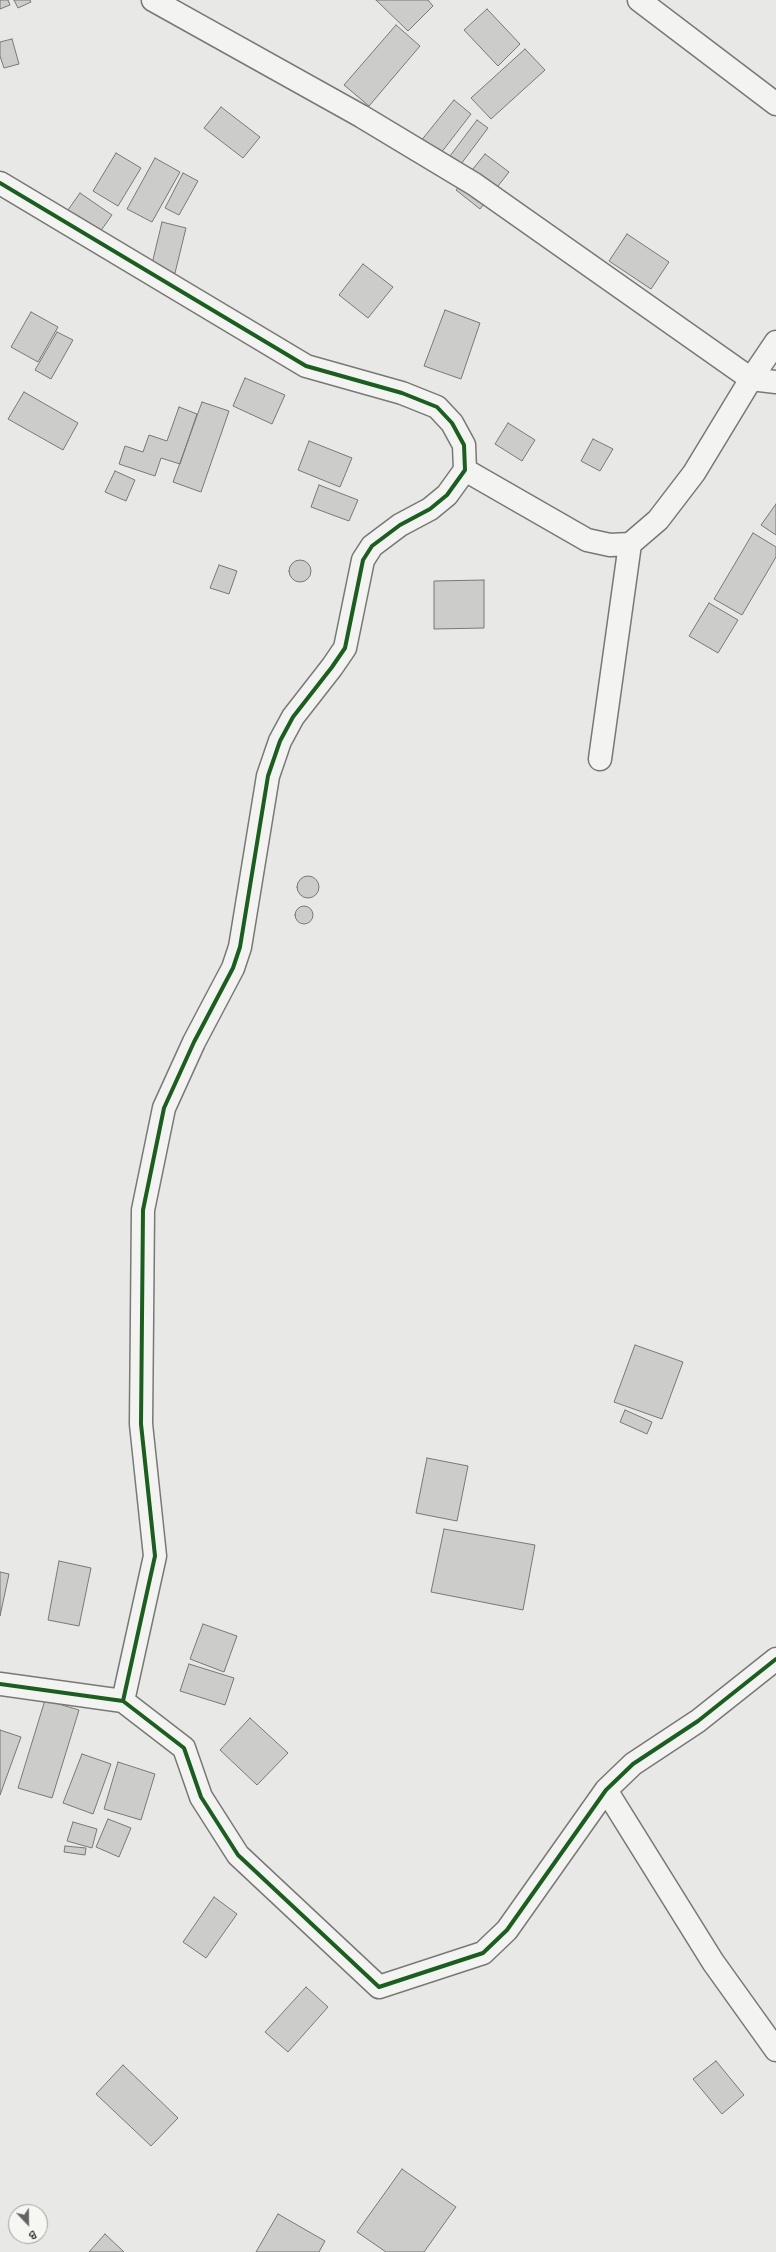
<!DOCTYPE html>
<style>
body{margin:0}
#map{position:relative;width:776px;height:2252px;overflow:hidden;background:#e8e8e6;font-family:Mynerve,sans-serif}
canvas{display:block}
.north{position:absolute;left:8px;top:2204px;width:40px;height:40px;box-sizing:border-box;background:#f6f6f2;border:1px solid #9f9f9c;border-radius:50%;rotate:158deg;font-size:11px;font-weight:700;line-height:16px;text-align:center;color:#1c1c1c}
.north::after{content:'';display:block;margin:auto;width:14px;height:18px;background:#636363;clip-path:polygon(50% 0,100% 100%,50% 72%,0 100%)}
</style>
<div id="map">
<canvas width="776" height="2252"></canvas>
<div class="north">B</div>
</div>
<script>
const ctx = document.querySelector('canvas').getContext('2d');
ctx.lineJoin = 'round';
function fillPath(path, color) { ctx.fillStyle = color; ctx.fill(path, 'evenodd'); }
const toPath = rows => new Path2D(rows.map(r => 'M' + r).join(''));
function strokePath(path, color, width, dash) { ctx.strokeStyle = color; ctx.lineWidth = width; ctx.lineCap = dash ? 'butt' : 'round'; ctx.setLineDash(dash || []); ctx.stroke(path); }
const building = toPath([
 [0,0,8,0,10,5,0,9,0,0],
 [14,0,30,0,31,2,18,8,14,0],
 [376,0,428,0,433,6,408,31,376,0],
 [487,9,520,44,498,66,464,30,487,9],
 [396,25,420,46,369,106,344,85,396,25],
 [12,39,19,64,4,68,0,56,0,42,12,39],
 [525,49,545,70,491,119,471,98,525,49],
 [454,100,471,114,434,162,416,147,454,100],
 [221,107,260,137,243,158,204,128,221,107],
 [477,120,488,128,455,172,444,164,477,120],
 [116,153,141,168,118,206,93,191,116,153],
 [485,154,509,172,480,209,456,190,485,154],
 [155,158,180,172,152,222,127,209,155,158],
 [183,173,198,181,179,215,165,208,183,173],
 [80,193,112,215,90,246,58,224,80,193],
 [162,222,186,228,175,273,151,268,162,222],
 [627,234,669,262,651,289,609,261,627,234],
 [363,264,393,287,368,318,339,295,363,264],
 [445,310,480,323,461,379,424,366,445,310],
 [31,312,58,327,38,362,11,347,31,312],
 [57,332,73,340,51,379,35,370,57,332],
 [245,378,285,395,272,424,233,406,245,378],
 [24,392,78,423,63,450,8,419,24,392],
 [202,402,229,411,201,492,173,482,202,402],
 [179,407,197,414,180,464,161,458,155,476,119,464,125,446,143,452,149,435,167,441,179,407],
 [508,423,535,440,522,461,495,444,508,423],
 [593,439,613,449,600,471,581,461,593,439],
 [309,441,352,458,340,487,298,470,309,441],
 [115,471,135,480,126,501,105,492,115,471],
 [319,485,358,500,349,521,311,507,319,485],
 [776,504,776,535,761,525,776,504],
 [753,533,776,547,776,557,742,615,714,599,753,533],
 '289 571a11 11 0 1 1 22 0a11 11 0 1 1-22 0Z',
 [219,565,237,571,229,594,210,588,219,565],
 [484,580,484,628,434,629,434,581,484,580],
 [709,603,738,620,718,653,689,636,709,603],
 '297 887a11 11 0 1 1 22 0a11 11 0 1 1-22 0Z',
 '295 915a9 9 0 1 1 18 0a9 9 0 1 1-18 0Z',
 [635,1345,683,1362,662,1419,614,1402,635,1345],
 [625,1410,652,1422,647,1434,620,1422,625,1410],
 [427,1458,468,1466,457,1521,416,1513,427,1458],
 [444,1529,535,1545,523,1610,431,1592,444,1529],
 [59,1561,91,1568,79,1626,48,1620,59,1561],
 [0,1572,9,1574,0,1616,0,1572],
 [203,1624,237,1636,224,1672,190,1659,203,1624],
 [189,1664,234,1678,225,1705,180,1691,189,1664],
 [45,1700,79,1710,52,1798,18,1788,45,1700],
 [250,1718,288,1753,257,1785,220,1750,250,1718],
 [0,1730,21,1737,0,1795,0,1730],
 [82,1754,111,1764,93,1814,63,1803,82,1754],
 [118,1762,155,1774,141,1820,104,1809,118,1762],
 [108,1819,131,1828,119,1857,96,1847,108,1819],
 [73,1822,97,1829,92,1848,67,1841,73,1822],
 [65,1846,86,1848,85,1855,64,1852,65,1846],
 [214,1897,237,1914,206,1958,183,1942,214,1897],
 [306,1987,328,2007,288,2052,265,2032,306,1987],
 [716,2061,744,2095,722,2114,693,2079,716,2061],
 [123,2065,178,2118,151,2146,96,2094,123,2065],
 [402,2169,456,2207,424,2252,386,2252,357,2232,402,2169],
 [278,2214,325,2241,319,2252,256,2252,278,2214],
 [105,2234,124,2252,89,2252,105,2234]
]);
fillPath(building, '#ccccca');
strokePath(building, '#787877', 1);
const minor = toPath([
 [153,0,361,116,474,184,751,379,776,382],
 [639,0,776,104],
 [0,183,306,366,402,393,437,407,452,423,464,445,465,470,447,495,430,509,400,525,372,546,363,560,345,648,332,667,293,717,280,741,268,776,240,947,233,968,194,1042,164,1108,143,1210,141,1424,155,1556,123,1701],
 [465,470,587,540,610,545,630,544,658,520,694,473,751,379,776,342],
 [600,759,630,544],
 [0,1684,123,1701,184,1748,201,1797,238,1855,379,1987,483,1953,507,1930,606,1790,633,1764,698,1721,776,1659],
 [606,1790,713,1962,776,2050]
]);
strokePath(minor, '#787877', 25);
strokePath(minor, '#f3f3f1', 22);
strokePath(toPath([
 [0,183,306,366,402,393,437,407,452,423,464,445,465,470,447,495,430,509,400,525,372,546,363,560,345,648,332,667,293,717,280,741,268,776,240,947,233,968,194,1042,164,1108,143,1210,141,1424,155,1556,123,1701],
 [0,1684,123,1701,184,1748,201,1797,238,1855,379,1987,483,1953,507,1930,606,1790,633,1764,698,1721,776,1659]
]), '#1b5e20', 4);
</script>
